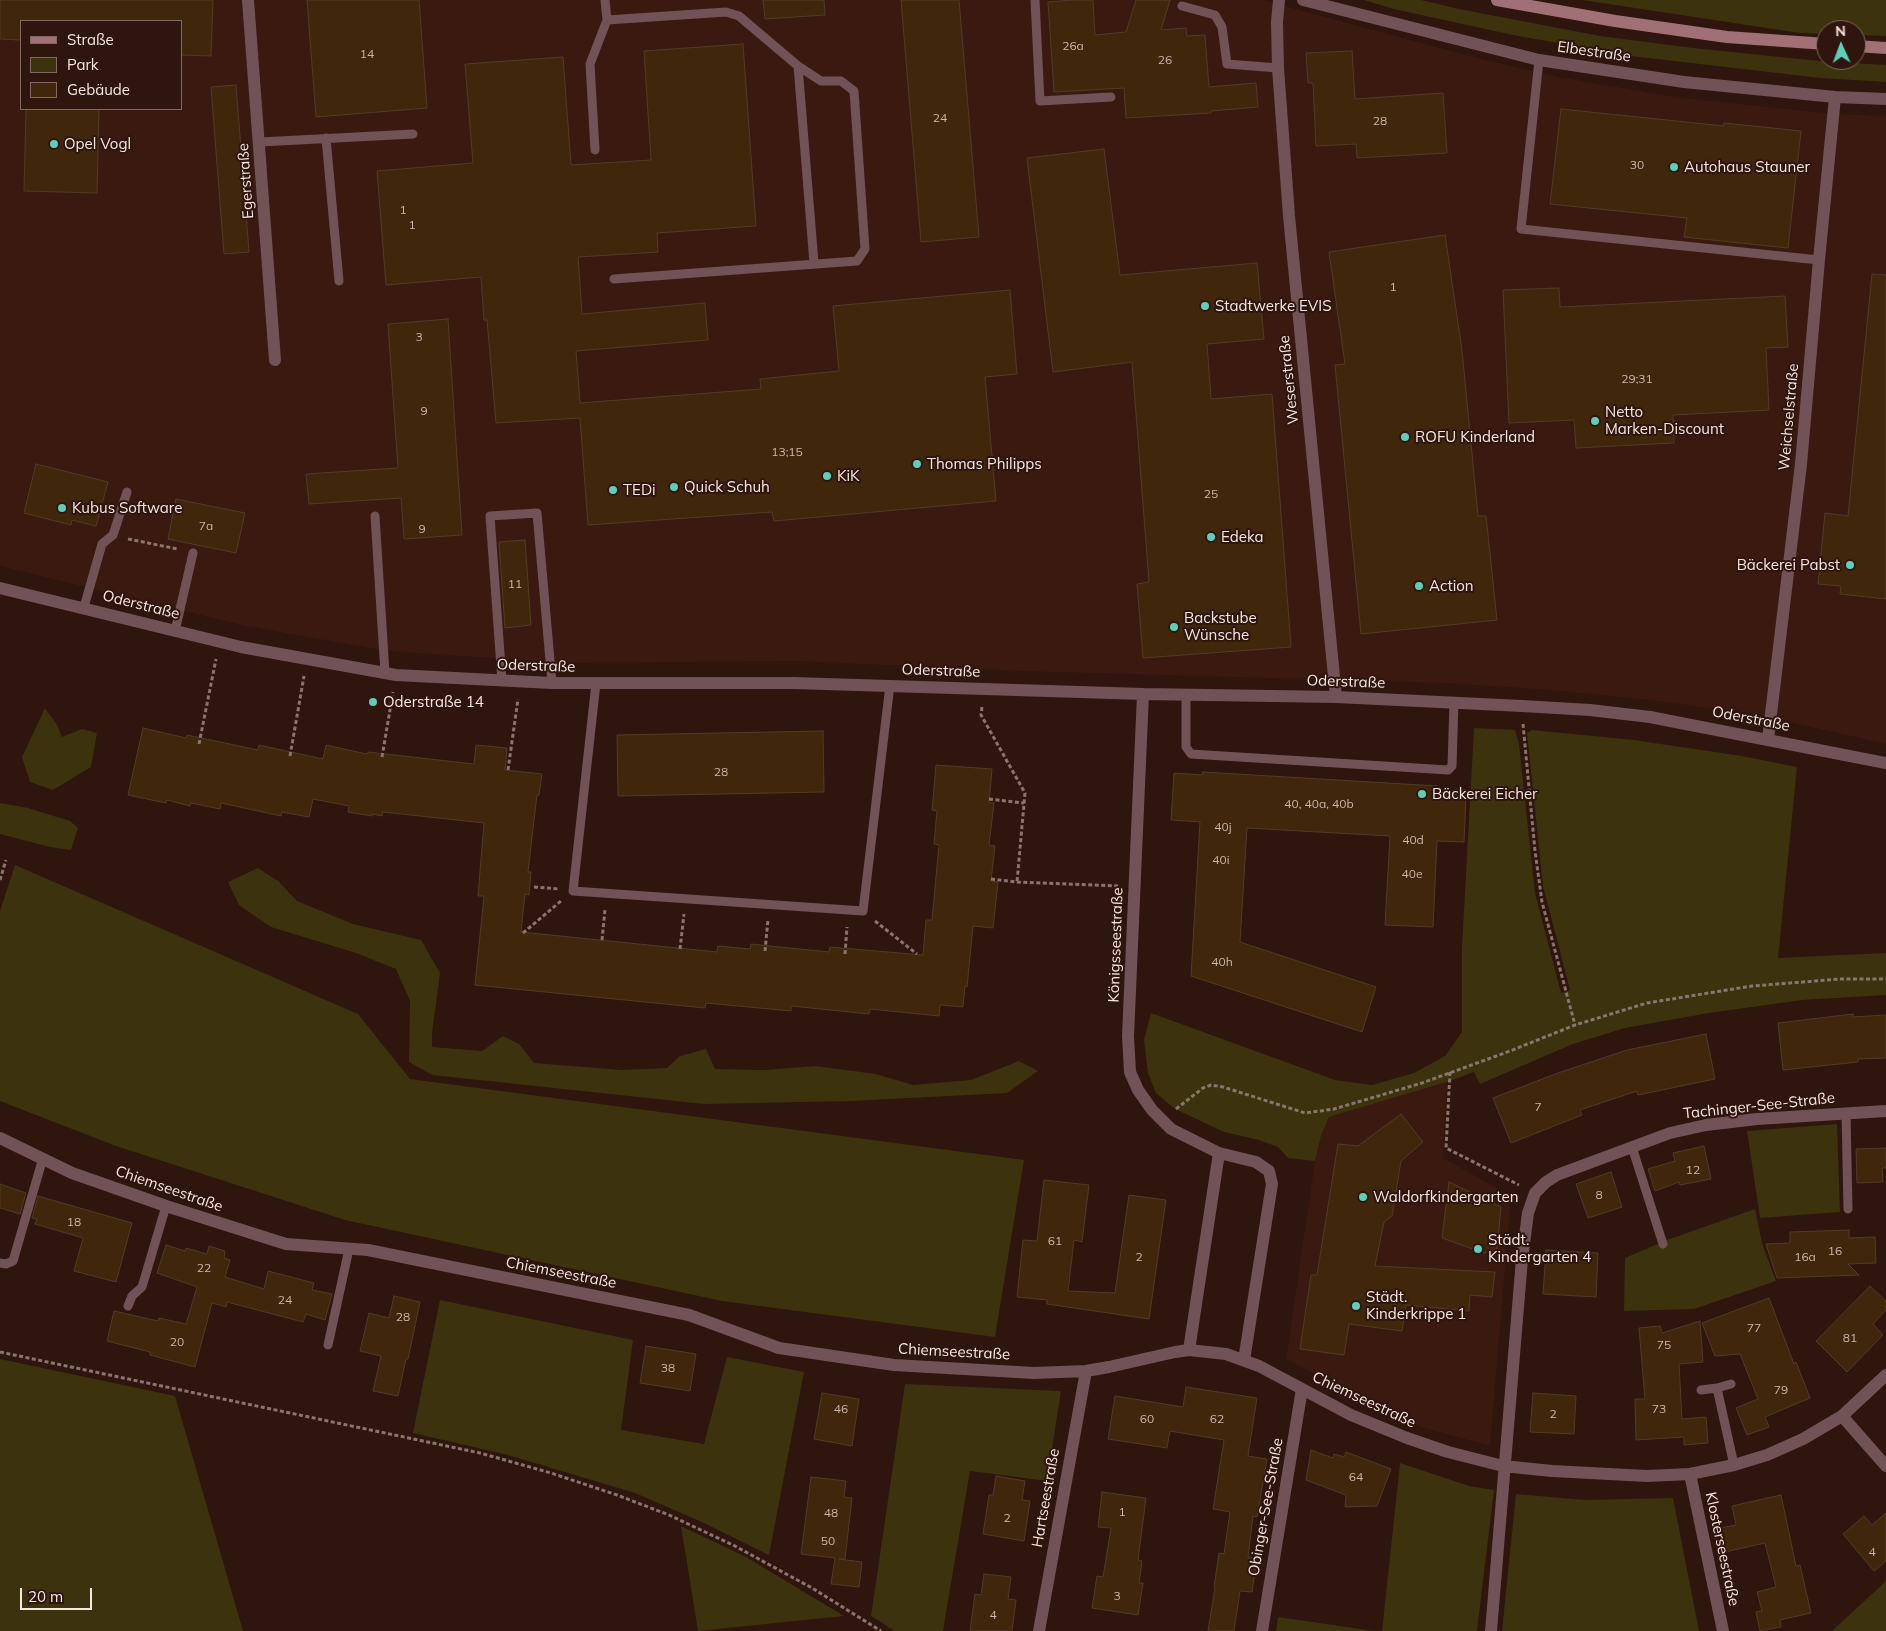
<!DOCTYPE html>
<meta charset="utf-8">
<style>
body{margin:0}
#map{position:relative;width:1886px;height:1631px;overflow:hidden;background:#2e150e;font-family:Mulish,sans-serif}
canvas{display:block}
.legend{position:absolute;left:20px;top:20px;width:162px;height:90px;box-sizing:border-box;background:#2e150e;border:1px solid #7f6962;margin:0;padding:6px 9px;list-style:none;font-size:15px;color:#f8e6e0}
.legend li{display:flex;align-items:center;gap:10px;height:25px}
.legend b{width:25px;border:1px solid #7f6962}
.north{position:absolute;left:1816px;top:20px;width:50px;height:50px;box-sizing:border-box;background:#2e150e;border:1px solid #7f6962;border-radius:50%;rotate:358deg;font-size:14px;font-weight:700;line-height:20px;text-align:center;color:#f8e6e0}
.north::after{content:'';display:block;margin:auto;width:18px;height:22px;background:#5dceb9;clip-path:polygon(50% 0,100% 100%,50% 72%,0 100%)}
.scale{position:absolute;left:20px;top:1588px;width:72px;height:22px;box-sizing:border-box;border:2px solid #f8e6e0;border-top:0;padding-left:6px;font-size:15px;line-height:18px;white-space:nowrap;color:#f8e6e0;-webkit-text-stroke:4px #2e150e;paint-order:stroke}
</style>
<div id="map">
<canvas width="1886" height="1631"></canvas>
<ul class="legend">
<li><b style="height:6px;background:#a17077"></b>Straße</li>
<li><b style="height:14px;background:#3c320d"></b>Park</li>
<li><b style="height:14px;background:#40270b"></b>Gebäude</li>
</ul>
<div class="north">N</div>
<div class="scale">20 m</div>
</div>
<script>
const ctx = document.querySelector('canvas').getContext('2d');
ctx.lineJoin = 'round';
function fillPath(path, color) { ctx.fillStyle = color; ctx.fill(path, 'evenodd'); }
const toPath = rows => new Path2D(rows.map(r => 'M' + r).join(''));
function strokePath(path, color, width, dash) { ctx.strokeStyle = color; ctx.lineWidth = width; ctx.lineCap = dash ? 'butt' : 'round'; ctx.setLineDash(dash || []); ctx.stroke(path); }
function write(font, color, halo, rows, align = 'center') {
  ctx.font = font + ' Mulish,sans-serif'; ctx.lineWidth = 4; ctx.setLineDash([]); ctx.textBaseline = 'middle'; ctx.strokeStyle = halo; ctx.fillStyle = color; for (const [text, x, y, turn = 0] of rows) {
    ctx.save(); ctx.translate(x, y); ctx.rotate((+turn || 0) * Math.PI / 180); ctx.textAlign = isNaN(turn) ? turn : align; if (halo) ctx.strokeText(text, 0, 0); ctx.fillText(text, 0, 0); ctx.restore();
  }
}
fillPath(toPath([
 [0,0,1262,0,1481,59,1558,77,1682,98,1834,114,1886,116,1886,744,1772,718,1660,701,1552,690,1447,683,1022,671,795,661,569,663,387,651,246,626,0,566],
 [21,21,181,21,181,109,21,109],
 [1447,1082,1443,1158,1511,1196,1490,1446,1414,1425,1286,1359,1315,1161,1321,1136,1329,1117]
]), '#3a1a10');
fillPath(toPath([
 [1364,0,1421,0,1459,9,1600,36,1693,48,1819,61,1886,65,1886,82,1820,78,1631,56,1513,35,1394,9],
 [1582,0,1886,0,1886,36,1856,35,1856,30,1826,30,1826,34,1800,33],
 [45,708,57,725,62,737,82,729,97,733,91,767,53,790,30,782,22,757],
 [1474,728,1515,730,1519,744,1535,893,1561,993,1570,990,1543,886,1527,733,1532,730,1634,740,1742,756,1797,767,1778,958,1886,953,1886,995,1802,1000,1709,1013,1625,1028,1573,1044,1480,1084,1474,1072,1447,1082,1329,1117,1321,1136,1315,1161,1288,1158,1278,1147,1259,1140,1224,1132,1175,1109,1156,1093,1148,1073,1144,1040,1151,1013,1335,1080,1372,1085,1414,1073,1445,1056,1462,1032,1462,947],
 [0,803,28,808,70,821,78,828,71,850,50,847,0,834],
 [15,865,358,1014,410,1079,1024,1160,995,1337,722,1301,345,1220,116,1146,0,1101,0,911],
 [258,868,278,881,297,901,353,924,421,940,440,973,432,1033,432,1047,482,1051,503,1036,519,1044,534,1063,622,1070,667,1068,680,1056,706,1049,715,1069,765,1070,815,1066,876,1074,913,1085,971,1080,1019,1061,1038,1071,1007,1093,852,1101,704,1104,432,1075,409,1062,410,1001,396,969,356,953,271,927,239,905,228,882],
 [1837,1124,1840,1212,1760,1218,1747,1131],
 [1755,1209,1762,1243,1776,1281,1694,1309,1624,1311,1625,1258,1667,1240],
 [440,1300,633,1340,621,1430,704,1444,727,1357,804,1372,769,1555,704,1523,635,1493,508,1455,413,1433],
 [0,1359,175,1396,243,1631,0,1631],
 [905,1384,1061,1391,1047,1481,970,1471,943,1631,895,1631,871,1616],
 [1400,1463,1469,1486,1494,1490,1477,1631,1382,1631],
 [1516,1494,1585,1500,1673,1498,1699,1631,1502,1631],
 [681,1526,746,1557,844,1616,698,1631],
 [1886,1581,1886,1631,1832,1631],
 [1278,1617,1374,1631,1276,1631]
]), '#3c320d');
const building = toPath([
 [0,0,213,0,211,56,181,55,181,21,21,21,21,40,0,39,0,0],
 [307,0,419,0,427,108,316,117,307,0],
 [763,0,824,0,825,15,765,19,763,0],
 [901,0,959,0,979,237,921,242,901,0],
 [1073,0,1093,0,1095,35,1126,32,1136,0,1170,0,1161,30,1186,28,1187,36,1205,35,1209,87,1256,83,1258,107,1211,111,1211,113,1126,118,1124,88,1054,92,1048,2,1073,0],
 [743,44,756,226,657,233,658,252,578,257,582,314,705,303,708,340,576,351,580,403,761,389,760,379,839,371,833,306,1010,290,1017,374,985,377,996,501,774,521,772,512,588,525,580,418,496,423,487,320,484,320,481,277,386,285,377,171,473,163,465,64,563,57,571,165,651,160,644,51,743,44],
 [1352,51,1355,99,1443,93,1447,153,1357,158,1356,144,1316,146,1313,83,1308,83,1306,53,1352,51],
 [236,85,249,252,224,254,211,87,236,85],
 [26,109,99,109,97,193,24,191,26,109],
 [1561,109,1724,126,1724,123,1801,131,1788,248,1684,237,1687,218,1550,204,1561,109],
 [1104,149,1120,275,1257,263,1264,339,1207,344,1211,399,1272,394,1291,647,1143,658,1137,584,1149,582,1132,362,1053,372,1027,158,1104,149],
 [1445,235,1462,350,1478,516,1486,516,1497,620,1361,634,1335,365,1345,364,1329,252,1445,235],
 [1872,274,1886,275,1886,599,1840,594,1841,586,1818,584,1825,513,1848,516,1872,274],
 [1559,288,1560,307,1785,296,1788,347,1766,348,1769,410,1673,415,1674,443,1576,448,1574,420,1509,423,1503,290,1559,288],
 [448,319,462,535,404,539,401,498,309,504,306,474,398,468,388,324,448,319],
 [36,464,108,482,96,526,72,520,71,525,24,513,36,464],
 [176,499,245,513,236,553,168,539,176,499],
 [525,540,531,625,505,628,499,542,525,540],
 [143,728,186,738,187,735,258,750,259,745,323,759,326,745,367,754,368,752,474,764,476,745,507,748,505,770,542,774,539,795,537,795,528,872,531,872,529,895,525,894,521,932,717,952,718,946,750,949,751,944,829,952,830,947,923,955,926,920,932,920,939,845,934,844,937,811,932,810,936,765,992,769,989,803,994,803,989,845,995,846,991,881,998,882,993,928,973,926,967,987,965,986,963,1007,940,1005,939,1016,870,1009,869,1014,791,1006,791,1011,706,1003,705,1008,475,985,484,896,478,896,484,823,383,812,382,816,372,814,372,816,348,812,349,806,313,799,309,817,282,812,281,816,221,803,220,809,191,803,190,806,167,800,166,803,128,795,143,728],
 [823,731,824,792,618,796,617,735,823,731],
 [1203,772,1438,786,1438,794,1466,795,1464,842,1437,841,1433,927,1385,925,1390,836,1247,828,1240,942,1376,987,1362,1032,1191,976,1200,822,1171,820,1174,773,1202,775,1203,772],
 [1853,1014,1853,1017,1886,1015,1886,1058,1858,1059,1858,1062,1783,1070,1778,1023,1853,1014],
 [1706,1034,1715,1079,1638,1095,1637,1091,1580,1110,1582,1115,1511,1143,1493,1098,1558,1073,1627,1050,1706,1034],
 [1401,1114,1423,1142,1401,1161,1392,1216,1384,1222,1375,1266,1495,1272,1492,1297,1470,1295,1469,1311,1406,1305,1402,1331,1349,1324,1344,1355,1300,1349,1311,1275,1317,1275,1338,1144,1358,1146,1401,1114],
 [1704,1146,1711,1179,1680,1185,1679,1182,1655,1191,1648,1169,1675,1161,1673,1153,1704,1146],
 [1886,1148,1886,1168,1882,1168,1883,1182,1857,1183,1856,1149,1886,1148],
 [1611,1172,1622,1207,1588,1218,1576,1184,1611,1172],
 [1044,1180,1089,1185,1082,1242,1074,1240,1068,1291,1115,1293,1129,1195,1166,1200,1149,1319,1047,1304,1047,1300,1017,1297,1023,1240,1037,1241,1044,1180],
 [1449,1182,1501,1207,1497,1249,1484,1253,1442,1238,1449,1182],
 [0,1184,26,1193,20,1214,0,1208,0,1184],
 [38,1196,132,1223,116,1282,74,1271,83,1238,35,1224,37,1219,32,1218,38,1196],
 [1849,1230,1849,1238,1875,1237,1876,1263,1848,1264,1859,1275,1777,1278,1766,1244,1790,1243,1790,1232,1849,1230],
 [166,1245,185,1251,186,1248,207,1254,209,1246,225,1251,224,1258,230,1260,225,1277,264,1289,268,1271,314,1283,312,1290,332,1294,325,1320,306,1314,303,1322,227,1302,226,1307,212,1303,195,1367,150,1355,150,1352,107,1341,114,1311,158,1321,159,1318,186,1324,197,1287,157,1273,166,1245],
 [1546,1250,1598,1253,1596,1297,1543,1294,1546,1250],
 [1870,1286,1886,1301,1886,1310,1873,1324,1883,1335,1847,1372,1816,1341,1870,1286],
 [394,1296,420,1302,408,1359,406,1359,398,1396,373,1391,381,1356,360,1351,369,1313,389,1318,394,1296],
 [1769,1298,1794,1364,1796,1362,1810,1398,1765,1417,1769,1427,1747,1435,1736,1408,1758,1399,1740,1354,1715,1356,1702,1323,1769,1298],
 [1700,1321,1703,1362,1679,1364,1682,1419,1706,1417,1708,1443,1684,1445,1684,1437,1636,1440,1635,1399,1645,1399,1639,1328,1660,1326,1662,1333,1700,1321],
 [646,1346,696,1354,690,1391,640,1383,646,1346],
 [1186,1387,1257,1398,1248,1456,1267,1459,1257,1517,1253,1516,1248,1557,1257,1558,1252,1592,1240,1591,1234,1631,1208,1631,1215,1588,1214,1587,1219,1553,1224,1554,1230,1512,1213,1509,1224,1440,1170,1431,1167,1448,1108,1439,1115,1396,1183,1407,1186,1387],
 [822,1393,859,1399,852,1446,814,1439,822,1393],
 [1533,1393,1576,1396,1574,1434,1530,1432,1533,1393],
 [1311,1450,1333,1458,1334,1454,1344,1457,1346,1452,1391,1469,1377,1506,1345,1507,1346,1495,1306,1480,1311,1450],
 [996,1476,1025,1481,1022,1500,1030,1501,1024,1541,983,1534,989,1495,993,1495,996,1476],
 [811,1477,846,1481,844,1497,852,1498,845,1559,839,1559,862,1562,859,1587,831,1584,835,1558,801,1554,811,1477],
 [1102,1492,1146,1498,1138,1560,1142,1561,1139,1583,1143,1583,1138,1615,1092,1608,1097,1576,1103,1577,1111,1528,1098,1527,1102,1492],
 [1781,1495,1796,1566,1800,1565,1811,1613,1780,1620,1781,1627,1760,1631,1756,1612,1762,1611,1757,1592,1776,1587,1765,1543,1725,1552,1720,1528,1736,1525,1732,1506,1781,1495],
 [1886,1513,1886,1561,1874,1571,1843,1534,1864,1516,1872,1525,1886,1513],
 [984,1574,1011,1577,1008,1599,1016,1600,1012,1631,970,1631,975,1594,981,1595,984,1574]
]);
fillPath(building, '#40270b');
strokePath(building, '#503c27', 1);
strokePath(toPath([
 [128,539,178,549],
 [982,707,981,715,1025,793,1017,882],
 [1523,724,1535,851,1542,902,1575,1025],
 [199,744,216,659],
 [290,756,304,676],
 [382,757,393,692],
 [508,770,518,699],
 [989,799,1024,803],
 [991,879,1017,882,1118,886],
 [0,880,6,860],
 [534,887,559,889],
 [875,921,917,954],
 [523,933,561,901],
 [602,940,605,910],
 [680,949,684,914],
 [765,951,768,919],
 [845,954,847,927],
 [1450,1072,1446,1148,1519,1185],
 [1176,1109,1203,1088,1211,1085,1223,1087,1305,1113,1334,1109,1422,1083,1510,1051,1575,1025,1647,1003,1752,986,1841,979,1886,979],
 [0,1352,480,1453,551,1473,617,1495,669,1515,733,1545,812,1588,881,1631]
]), '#8a756e', 3, [4, 2.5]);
strokePath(toPath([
 [1035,0,1040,101,1111,97],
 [1182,6,1215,15,1222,27,1227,64,1278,68],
 [607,20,726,12,739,16,798,66,814,263],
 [1539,60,1521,229,1819,260],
 [326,138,339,281],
 [260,142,413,134],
 [595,150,590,64,607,20,605,0],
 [614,279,857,261,865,249,854,91,841,81,821,81,798,66],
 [375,516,385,673],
 [84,607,102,544,113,535,127,492],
 [175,631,193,553],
 [502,681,490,516,537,513,552,683],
 [596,683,573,891,863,911,890,685],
 [1186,694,1186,747,1191,754,1448,770,1452,766,1454,702],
 [1846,1113,1848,1209],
 [1632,1147,1663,1244],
 [0,1263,6,1264,13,1261,43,1158],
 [128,1306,132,1296,142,1287,166,1206],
 [328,1345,349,1249],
 [1717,1388,1731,1384],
 [1701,1390,1717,1388,1734,1465]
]), '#715257', 9);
strokePath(toPath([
 [248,0,275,360],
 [1279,0,1277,22,1278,68,1289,216,1336,697],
 [1303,0,1539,60,1684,82,1835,97,1886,99],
 [0,588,241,647,396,675,552,683,794,683,1143,694,1336,697,1522,706,1590,710,1650,717,1886,763],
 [1143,694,1128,1036,1130,1072,1138,1090,1152,1110,1171,1129,1219,1153],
 [1768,739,1801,464,1819,260,1835,97],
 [0,1138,72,1173,166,1206,286,1244,368,1250,689,1315,779,1348,894,1365,1034,1373,1086,1371,1109,1367,1175,1352,1189,1350,1226,1354,1259,1366,1351,1415,1407,1438,1448,1452,1503,1466,1552,1471,1647,1476,1690,1474,1734,1465,1767,1455,1803,1439,1842,1416,1886,1375],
 [1189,1350,1219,1153,1256,1162,1269,1171,1272,1184,1244,1360],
 [1842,1416,1886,1466],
 [1690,1474,1723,1631],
 [1039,1631,1086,1371],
 [1262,1631,1302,1389],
 [1491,1631,1522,1259,1528,1213,1535,1193,1546,1182,1557,1175,1670,1133,1706,1125,1757,1119,1886,1111]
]), '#715257', 12);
strokePath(toPath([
 [1497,0,1615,21,1727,37,1826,44],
 [1856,46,1886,48]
]), '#a17077', 12);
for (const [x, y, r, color] of [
 [54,144,5,"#5dceb9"],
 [1674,167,5,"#5dceb9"],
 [1205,306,5,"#5dceb9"],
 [1595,421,5,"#5dceb9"],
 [1405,437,5,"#5dceb9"],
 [917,464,5,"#5dceb9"],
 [827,476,5,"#5dceb9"],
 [674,487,5,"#5dceb9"],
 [613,490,5,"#5dceb9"],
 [62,508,5,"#5dceb9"],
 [1211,537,5,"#5dceb9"],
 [1850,565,5,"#5dceb9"],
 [1419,586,5,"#5dceb9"],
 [1174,627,5,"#5dceb9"],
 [373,702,5,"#5dceb9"],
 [1422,794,5,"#5dceb9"],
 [1363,1197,5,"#5dceb9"],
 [1478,1249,5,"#5dceb9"],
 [1356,1306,5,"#5dceb9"]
]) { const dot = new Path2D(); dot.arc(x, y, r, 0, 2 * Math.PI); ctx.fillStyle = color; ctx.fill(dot); strokePath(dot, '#2e150e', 2); }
write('12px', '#cab6ab', null, [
 ["26a",1073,46],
 ["14",367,54],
 ["26",1165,60],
 ["24",940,118],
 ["28",1380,121],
 ["30",1637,165],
 ["1",403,210],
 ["1",412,225],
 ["1",1393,287],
 ["3",419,337],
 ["29;31",1637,379],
 ["9",424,411],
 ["13;15",787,452],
 ["25",1211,494],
 ["7a",206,526],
 ["9",422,529],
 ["11",515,584],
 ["28",721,772],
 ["40, 40a, 40b",1319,804],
 ["40j",1223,827],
 ["40d",1413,840],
 ["40i",1221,860],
 ["40e",1412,874],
 ["40h",1222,962],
 ["7",1538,1107],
 ["12",1693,1170],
 ["8",1599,1195],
 ["18",74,1222],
 ["61",1055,1241],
 ["16",1835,1251],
 ["2",1139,1257],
 ["16a",1805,1257],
 ["22",204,1268],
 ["24",285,1300],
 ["28",403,1317],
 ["77",1754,1328],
 ["81",1850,1338],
 ["20",177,1342],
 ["75",1664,1345],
 ["38",668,1368],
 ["79",1781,1390],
 ["46",841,1409],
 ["73",1659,1409],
 ["2",1553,1414],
 ["60",1147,1419],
 ["62",1217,1419],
 ["64",1356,1477],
 ["1",1122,1512],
 ["48",831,1513],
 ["2",1007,1518],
 ["50",828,1541],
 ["4",1872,1552],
 ["3",1117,1596],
 ["4",993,1615]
]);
write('15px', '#f8e6e0', '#2e150e', [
 ["Elbestraße",1594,52,8],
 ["Egerstraße",246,181,-94],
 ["Weserstraße",1289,380,-96],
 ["Weichselstraße",1789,417,-85],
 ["Oderstraße",141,605,14],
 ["Oderstraße",536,666,2],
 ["Oderstraße",941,671,2],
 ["Oderstraße",1346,682,2],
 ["Oderstraße",1751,719,11],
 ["Königsseestraße",1116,945,-88],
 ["Tachinger-See-Straße",1759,1106,-6],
 ["Chiemseestraße",169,1189,19],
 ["Chiemseestraße",561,1273,11],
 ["Chiemseestraße",954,1352,3],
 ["Chiemseestraße",1364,1400,25],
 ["Hartseestraße",1046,1498,-80],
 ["Obinger-See-Straße",1266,1507,-80],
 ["Klosterseestraße",1722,1549,78]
]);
write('15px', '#f8e6e0', '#2e150e', [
 ["Opel Vogl",64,144],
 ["Autohaus Stauner",1684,167],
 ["Stadtwerke EVIS",1215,306],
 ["Netto",1605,412],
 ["Marken-Discount",1605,429],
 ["ROFU Kinderland",1415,437],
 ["Thomas Philipps",927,464],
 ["KiK",837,476],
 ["Quick Schuh",684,487],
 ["TEDi",623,490],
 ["Kubus Software",72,508],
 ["Edeka",1221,537],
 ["Bäckerei Pabst",1840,565,"right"],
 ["Action",1429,586],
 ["Backstube",1184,618],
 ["Wünsche",1184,635],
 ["Oderstraße 14",383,702],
 ["Bäckerei Eicher",1432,794],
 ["Waldorfkindergarten",1373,1197],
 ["Städt.",1488,1240],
 ["Kindergarten 4",1488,1257],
 ["Städt.",1366,1297],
 ["Kinderkrippe 1",1366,1314]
], 'left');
</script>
